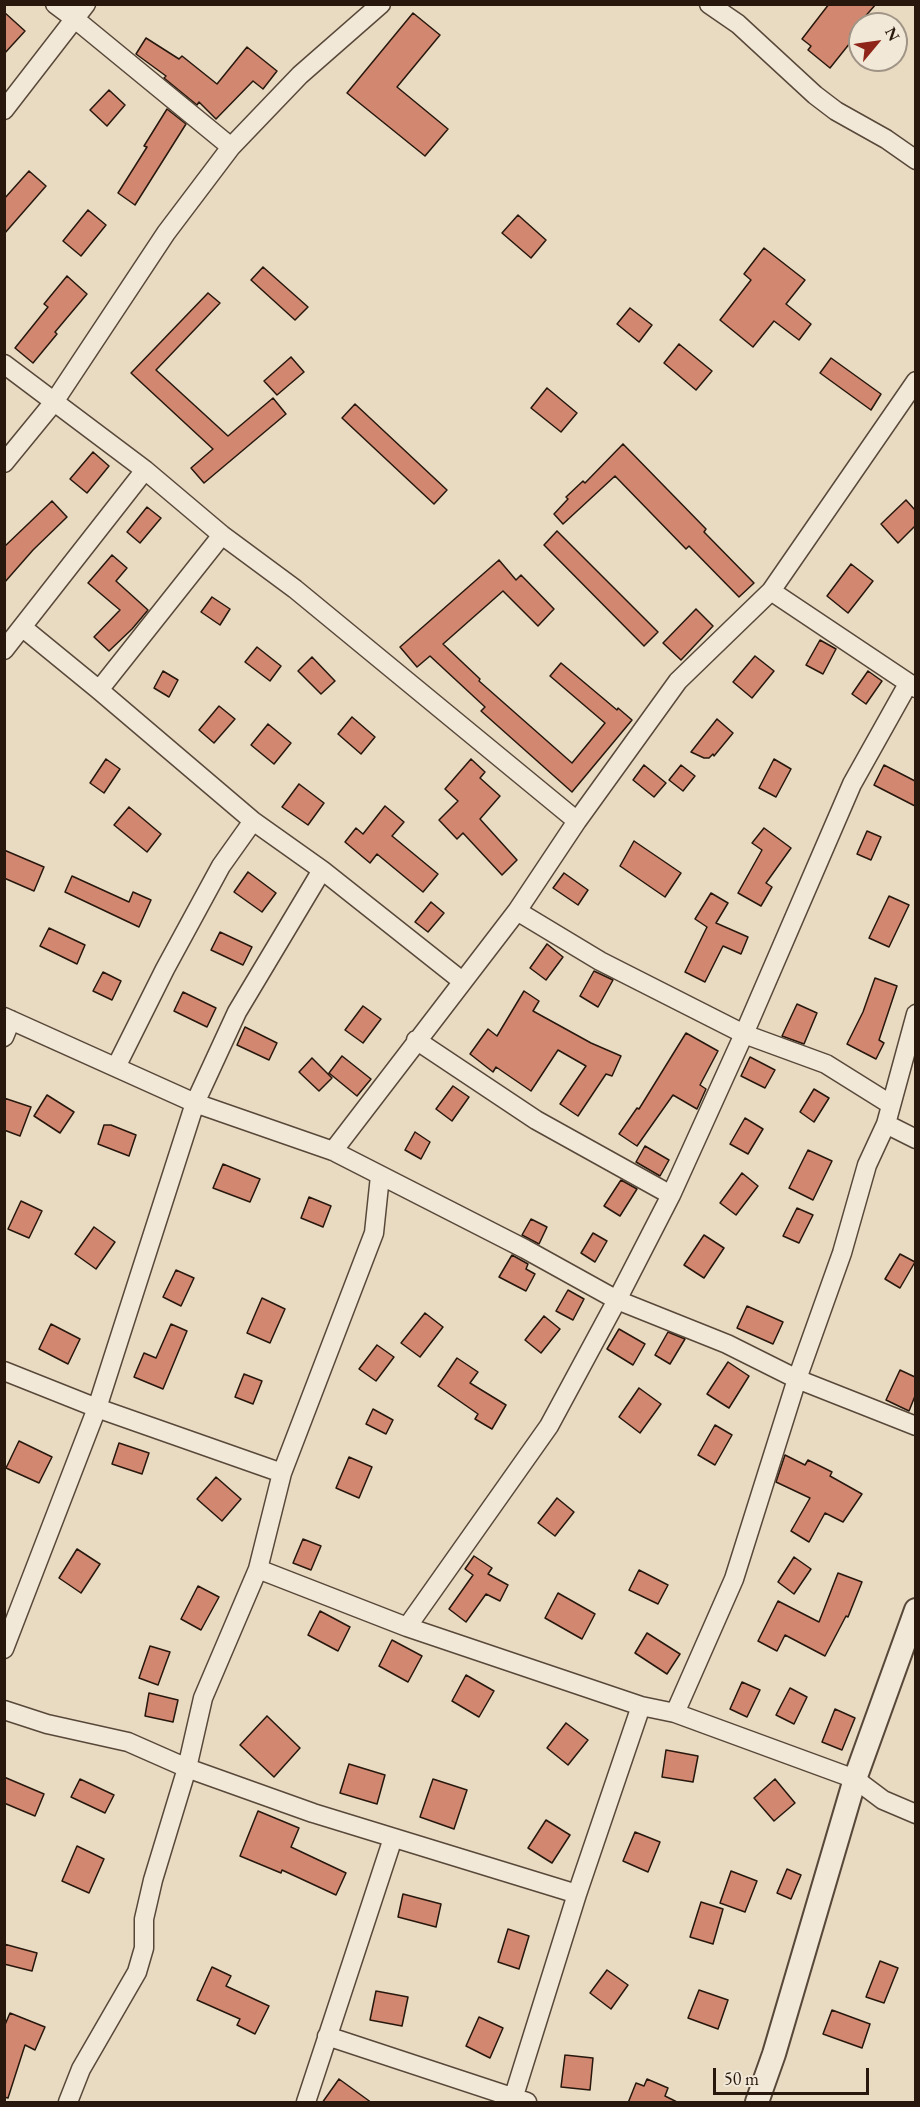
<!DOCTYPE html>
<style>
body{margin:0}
#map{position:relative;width:920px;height:2107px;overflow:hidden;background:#e9dbc1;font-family:"EB Garamond",serif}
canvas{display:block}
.frame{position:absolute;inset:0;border:6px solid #27170d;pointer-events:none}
.north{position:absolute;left:848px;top:12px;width:60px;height:60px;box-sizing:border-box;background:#f1e8d7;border:2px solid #a09486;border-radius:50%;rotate:61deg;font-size:16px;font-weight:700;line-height:24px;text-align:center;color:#27170d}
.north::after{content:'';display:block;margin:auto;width:21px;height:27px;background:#8f2418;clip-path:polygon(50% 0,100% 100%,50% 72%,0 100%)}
.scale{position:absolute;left:713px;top:2068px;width:156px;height:27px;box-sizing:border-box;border:3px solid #27170d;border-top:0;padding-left:8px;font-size:18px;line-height:21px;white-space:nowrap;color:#27170d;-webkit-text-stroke:4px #f1e8d7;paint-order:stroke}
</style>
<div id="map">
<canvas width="920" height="2107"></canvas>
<div class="frame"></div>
<div class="north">N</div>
<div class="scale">50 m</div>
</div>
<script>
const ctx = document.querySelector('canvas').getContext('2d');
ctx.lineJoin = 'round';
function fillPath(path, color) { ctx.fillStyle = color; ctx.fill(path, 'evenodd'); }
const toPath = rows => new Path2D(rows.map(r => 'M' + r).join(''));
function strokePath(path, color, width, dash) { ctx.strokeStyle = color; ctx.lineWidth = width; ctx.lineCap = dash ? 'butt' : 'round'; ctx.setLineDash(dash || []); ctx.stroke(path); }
const building = toPath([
 [829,4,876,4,850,34,854,38,830,68,808,50,811,46,802,39,829,4],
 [4,12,25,31,4,54,4,12],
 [413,13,440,35,397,87,448,129,425,156,347,93,413,13],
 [146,38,179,59,182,56,217,84,247,47,277,71,263,89,253,81,216,119,199,102,197,105,164,78,166,76,136,54,146,38],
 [109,90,125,105,107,126,90,110,109,90],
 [167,109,186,124,135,205,118,193,147,147,144,146,167,109],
 [29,171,46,186,4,234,4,199,29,171],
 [88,210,106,225,81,256,63,241,88,210],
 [518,215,546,240,531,258,502,233,518,215],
 [764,248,805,280,786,304,811,324,799,340,774,321,753,347,720,320,751,280,744,274,764,248],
 [263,267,308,307,295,320,251,280,263,267],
 [67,276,87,294,55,332,57,334,33,363,15,348,48,307,44,304,67,276],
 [208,293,220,303,156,370,228,436,273,398,286,414,204,483,191,468,213,449,131,373,208,293],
 [630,308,652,325,639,342,617,324,630,308],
 [679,344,712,371,696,390,664,363,679,344],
 [291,357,304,372,277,395,264,381,291,357],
 [831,358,881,394,871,410,820,373,831,358],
 [547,388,577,413,561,432,531,408,547,388],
 [355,404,447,490,434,504,342,418,355,404],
 [623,444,706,529,704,532,754,583,739,597,689,546,686,549,615,476,563,524,554,514,568,499,566,497,583,481,585,483,623,444],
 [93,452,109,466,87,493,70,479,93,452],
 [906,500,915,510,915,526,898,543,881,524,906,500],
 [52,501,67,517,33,550,4,583,4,547,52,501],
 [147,507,161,518,140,543,127,532,147,507],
 [557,531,658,632,644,646,544,545,557,531],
 [112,555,127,568,116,581,148,610,132,629,109,651,94,637,120,610,88,583,112,555],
 [499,560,516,580,521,575,554,609,538,626,503,591,443,644,480,679,479,681,572,763,605,723,550,676,561,663,617,710,618,708,632,720,572,792,481,711,485,707,430,656,417,667,400,647,499,560],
 [851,564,873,581,848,613,827,596,851,564],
 [212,597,230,609,220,625,201,612,212,597],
 [696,609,713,626,681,660,663,643,696,609],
 [820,640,836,649,823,674,806,665,820,640],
 [257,647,281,666,270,681,245,662,257,647],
 [755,656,774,671,752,698,733,682,755,656],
 [312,657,335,681,321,694,298,671,312,657],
 [163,671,178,680,169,697,154,688,163,671],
 [868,671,882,681,866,704,852,694,868,671],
 [219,706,235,719,214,743,199,730,219,706],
 [352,717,375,737,361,754,338,734,352,717],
 [717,719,733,733,714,756,713,754,709,758,704,758,691,752,717,719],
 [268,724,291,743,274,764,251,745,268,724],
 [106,759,120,769,104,793,90,783,106,759],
 [471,759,485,772,480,778,500,796,480,819,517,860,502,875,463,833,457,839,439,820,458,801,445,789,471,759],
 [774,759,791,769,776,797,759,788,774,759],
 [644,765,666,783,654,797,633,780,644,765],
 [681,765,695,776,683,791,669,780,681,765],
 [884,765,915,781,915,806,874,785,884,765],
 [299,784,324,803,308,825,282,807,299,784],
 [385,806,404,822,392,836,438,874,423,892,377,854,370,863,345,842,356,828,363,834,385,806],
 [129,807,161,834,147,852,114,825,129,807],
 [764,828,791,848,766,883,772,887,761,906,738,893,762,850,752,843,764,828],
 [867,831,881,837,871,860,857,854,867,831],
 [634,841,681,873,665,897,620,866,634,841],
 [4,850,44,867,34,891,4,878,4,850],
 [248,872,276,893,262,912,234,892,248,872],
 [564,873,588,890,578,905,553,888,564,873],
 [72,876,129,902,133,892,151,900,139,927,65,892,72,876],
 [711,893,728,903,716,923,748,937,741,954,723,946,705,982,685,972,707,927,695,919,711,893],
 [889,896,909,905,889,947,869,938,889,896],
 [431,902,444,913,428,932,415,922,431,902],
 [49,928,85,945,77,964,40,946,49,928],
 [220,932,252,947,243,965,211,950,220,932],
 [547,944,563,957,546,980,530,968,547,944],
 [594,971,613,980,598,1007,580,996,594,971],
 [103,972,121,981,112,1000,93,991,103,972],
 [875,978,897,986,879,1040,884,1043,876,1059,847,1044,863,1012,875,978],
 [524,991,539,1001,533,1011,591,1043,621,1056,612,1076,606,1074,578,1116,560,1104,586,1066,558,1050,531,1091,496,1067,493,1072,470,1054,488,1029,497,1036,524,991],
 [183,992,216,1008,207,1027,174,1011,183,992],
 [797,1004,817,1013,804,1044,782,1036,797,1004],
 [363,1006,381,1019,363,1043,345,1030,363,1006],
 [245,1027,277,1043,269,1060,237,1045,245,1027],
 [686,1033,718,1051,700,1085,706,1089,697,1109,673,1095,637,1146,619,1134,637,1108,639,1109,686,1033],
 [342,1056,371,1079,357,1096,329,1073,342,1056],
 [750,1057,775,1070,765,1088,741,1076,750,1057],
 [312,1058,332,1078,319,1091,299,1072,312,1058],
 [453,1086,469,1097,452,1121,436,1109,453,1086],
 [814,1089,829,1098,814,1122,800,1112,814,1089],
 [47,1095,74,1112,60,1133,34,1116,47,1095],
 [4,1098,31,1107,20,1136,4,1130,4,1098],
 [745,1118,763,1129,748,1154,730,1144,745,1118],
 [104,1125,111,1125,136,1135,129,1156,98,1144,104,1125],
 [415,1132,430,1142,421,1159,405,1150,415,1132],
 [645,1146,669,1160,660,1176,636,1162,645,1146],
 [808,1150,832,1161,813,1200,789,1188,808,1150],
 [223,1164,260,1179,250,1202,213,1188,223,1164],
 [742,1173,758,1186,736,1215,720,1203,742,1173],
 [621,1180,637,1189,620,1216,604,1206,621,1180],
 [309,1197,331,1206,323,1227,301,1218,309,1197],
 [21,1201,42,1211,29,1238,8,1229,21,1201],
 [797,1208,813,1215,799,1243,783,1236,797,1208],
 [531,1219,547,1227,539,1244,522,1235,531,1219],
 [94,1227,115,1242,96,1269,75,1254,94,1227],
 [593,1233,607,1241,595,1262,581,1253,593,1233],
 [704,1235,724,1248,704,1278,684,1265,704,1235],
 [900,1254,915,1262,900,1288,885,1279,900,1254],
 [512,1255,528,1264,526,1269,535,1274,526,1291,499,1277,512,1255],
 [176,1270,194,1278,181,1306,163,1297,176,1270],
 [568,1290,584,1299,573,1320,556,1311,568,1290],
 [262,1298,285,1309,270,1343,247,1333,262,1298],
 [747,1306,783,1322,773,1344,737,1328,747,1306],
 [425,1313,443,1327,420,1357,401,1343,425,1313],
 [544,1316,560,1329,541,1353,525,1340,544,1316],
 [51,1324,80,1339,68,1364,39,1349,51,1324],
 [171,1324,187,1331,163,1389,134,1377,144,1353,156,1358,171,1324],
 [619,1329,645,1344,633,1365,607,1349,619,1329],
 [668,1332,685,1339,670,1364,655,1355,668,1332],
 [377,1345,394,1357,376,1381,359,1369,377,1345],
 [457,1358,478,1372,470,1383,506,1405,492,1429,475,1419,478,1414,438,1386,457,1358],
 [728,1362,749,1376,729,1408,707,1394,728,1362],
 [900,1370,915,1377,915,1396,909,1411,886,1400,900,1370],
 [244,1374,262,1381,253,1404,235,1397,244,1374],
 [639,1388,661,1404,640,1433,619,1417,639,1388],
 [373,1409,393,1420,386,1434,366,1424,373,1409],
 [715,1425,732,1435,715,1465,698,1455,715,1425],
 [19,1441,52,1457,39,1483,6,1468,19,1441],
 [119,1443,149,1453,142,1474,112,1464,119,1443],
 [785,1455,805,1465,808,1460,832,1472,830,1476,862,1494,843,1522,825,1513,809,1542,791,1531,810,1498,776,1482,785,1455],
 [349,1457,372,1467,359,1498,336,1488,349,1457],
 [216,1477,241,1499,222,1521,197,1499,216,1477],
 [557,1498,574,1512,555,1536,538,1523,557,1498],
 [303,1539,321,1546,311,1570,293,1563,303,1539],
 [77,1549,100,1564,81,1593,59,1578,77,1549],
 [474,1556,492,1568,488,1574,508,1585,500,1601,486,1594,466,1622,449,1609,473,1575,465,1569,474,1556],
 [794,1557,811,1569,794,1594,778,1582,794,1557],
 [639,1570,668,1585,658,1604,629,1590,639,1570],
 [838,1573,862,1582,848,1617,846,1616,825,1656,785,1635,777,1651,758,1641,778,1601,819,1622,838,1573],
 [198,1586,219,1597,201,1630,181,1619,198,1586],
 [558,1593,595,1614,582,1639,545,1618,558,1593],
 [320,1611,350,1627,338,1651,308,1635,320,1611],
 [647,1633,680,1654,667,1674,635,1653,647,1633],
 [392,1640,422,1656,408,1682,379,1666,392,1640],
 [150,1646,170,1652,158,1685,139,1678,150,1646],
 [466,1675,494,1691,479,1717,452,1701,466,1675],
 [742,1682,760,1690,747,1717,730,1709,742,1682],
 [790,1688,807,1697,794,1724,776,1715,790,1688],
 [149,1693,178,1700,173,1722,145,1716,149,1693],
 [835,1709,855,1718,842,1750,822,1742,835,1709],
 [267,1716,300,1748,274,1777,240,1745,267,1716],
 [566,1723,588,1740,568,1765,547,1748,566,1723],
 [666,1750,698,1756,693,1782,662,1777,666,1750],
 [349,1764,385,1775,377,1804,340,1793,349,1764],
 [4,1777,44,1794,35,1816,4,1803,4,1777],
 [80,1779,114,1795,105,1813,71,1797,80,1779],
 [433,1779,467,1790,454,1829,420,1817,433,1779],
 [775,1779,795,1803,774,1821,754,1798,775,1779],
 [258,1811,299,1828,291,1847,346,1873,336,1895,282,1870,281,1873,240,1856,258,1811],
 [546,1820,570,1835,552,1863,528,1848,546,1820],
 [635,1832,660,1842,648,1872,623,1861,635,1832],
 [77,1846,104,1859,89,1893,62,1881,77,1846],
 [787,1869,801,1875,791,1899,777,1893,787,1869],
 [731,1871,757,1881,745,1912,720,1903,731,1871],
 [403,1894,441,1904,436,1927,398,1917,403,1894],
 [701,1902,723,1909,713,1944,690,1937,701,1902],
 [508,1929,529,1936,519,1969,498,1962,508,1929],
 [4,1944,37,1953,32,1971,4,1964,4,1944],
 [880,1961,898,1968,884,2003,866,1997,880,1961],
 [212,1967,231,1976,226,1986,269,2006,255,2034,237,2025,240,2019,197,2000,212,1967],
 [607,1970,628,1985,611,2009,590,1993,607,1970],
 [699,1990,728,2000,718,2029,688,2018,699,1990],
 [376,1991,408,1997,402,2026,370,2020,376,1991],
 [832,2010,870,2024,862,2048,823,2034,832,2010],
 [10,2013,45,2027,35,2050,25,2045,8,2098,4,2097,4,2027,10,2013],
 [479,2017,503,2028,490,2058,466,2046,479,2017],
 [565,2055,593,2058,590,2090,561,2087,565,2055],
 [339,2079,372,2103,322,2103,339,2079],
 [647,2079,668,2088,665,2096,679,2103,628,2103,636,2083,644,2086,647,2079]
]);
fillPath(building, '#d28870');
strokePath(building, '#27170d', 1.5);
const minor = toPath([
 [55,4,75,19,231,147],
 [709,4,738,24,815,95,836,111,886,139,916,160],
 [4,110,86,4],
 [4,364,145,470,222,535,295,589,577,821],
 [4,463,54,402,166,233,231,147,300,75,381,4],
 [771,591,916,688],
 [22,627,99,690,253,821,322,870,462,981],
 [4,650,145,470],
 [99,690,222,535],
 [517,911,600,961,744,1034,826,1064,890,1104],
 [4,1017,195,1103,333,1151,525,1249,617,1300,727,1344,797,1379,916,1426],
 [4,1037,11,1020],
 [416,1040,536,1120,671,1195],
 [116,1067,165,969,221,866,253,821],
 [886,1124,916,1139],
 [333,1151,517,911,577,821,678,681,771,591,916,381],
 [4,1371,97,1408,282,1473],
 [258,1569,407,1627,641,1706,675,1713,855,1779,883,1800,916,1814],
 [407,1627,549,1426,617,1300,671,1195,744,1034,852,784,908,684],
 [4,1649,97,1408,195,1103,237,1012,322,870],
 [4,1710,47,1724,128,1742,187,1768,313,1813,577,1894],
 [675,1713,734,1579,797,1379,842,1253,867,1165,886,1124,916,1014],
 [327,2036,527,2102],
 [68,2102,81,2069,137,1972,144,1948,144,1919,153,1880,187,1768,203,1698,258,1569,282,1473,374,1233,380,1176],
 [306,2102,393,1838],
 [512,2102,577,1894,641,1706]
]);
const tertiary = toPath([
 [757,2102,774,2054,855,1779,916,1610]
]);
strokePath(minor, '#58483a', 21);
strokePath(tertiary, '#58483a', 26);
strokePath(minor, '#f1e8d7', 18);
strokePath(tertiary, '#f1e8d7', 22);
</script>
